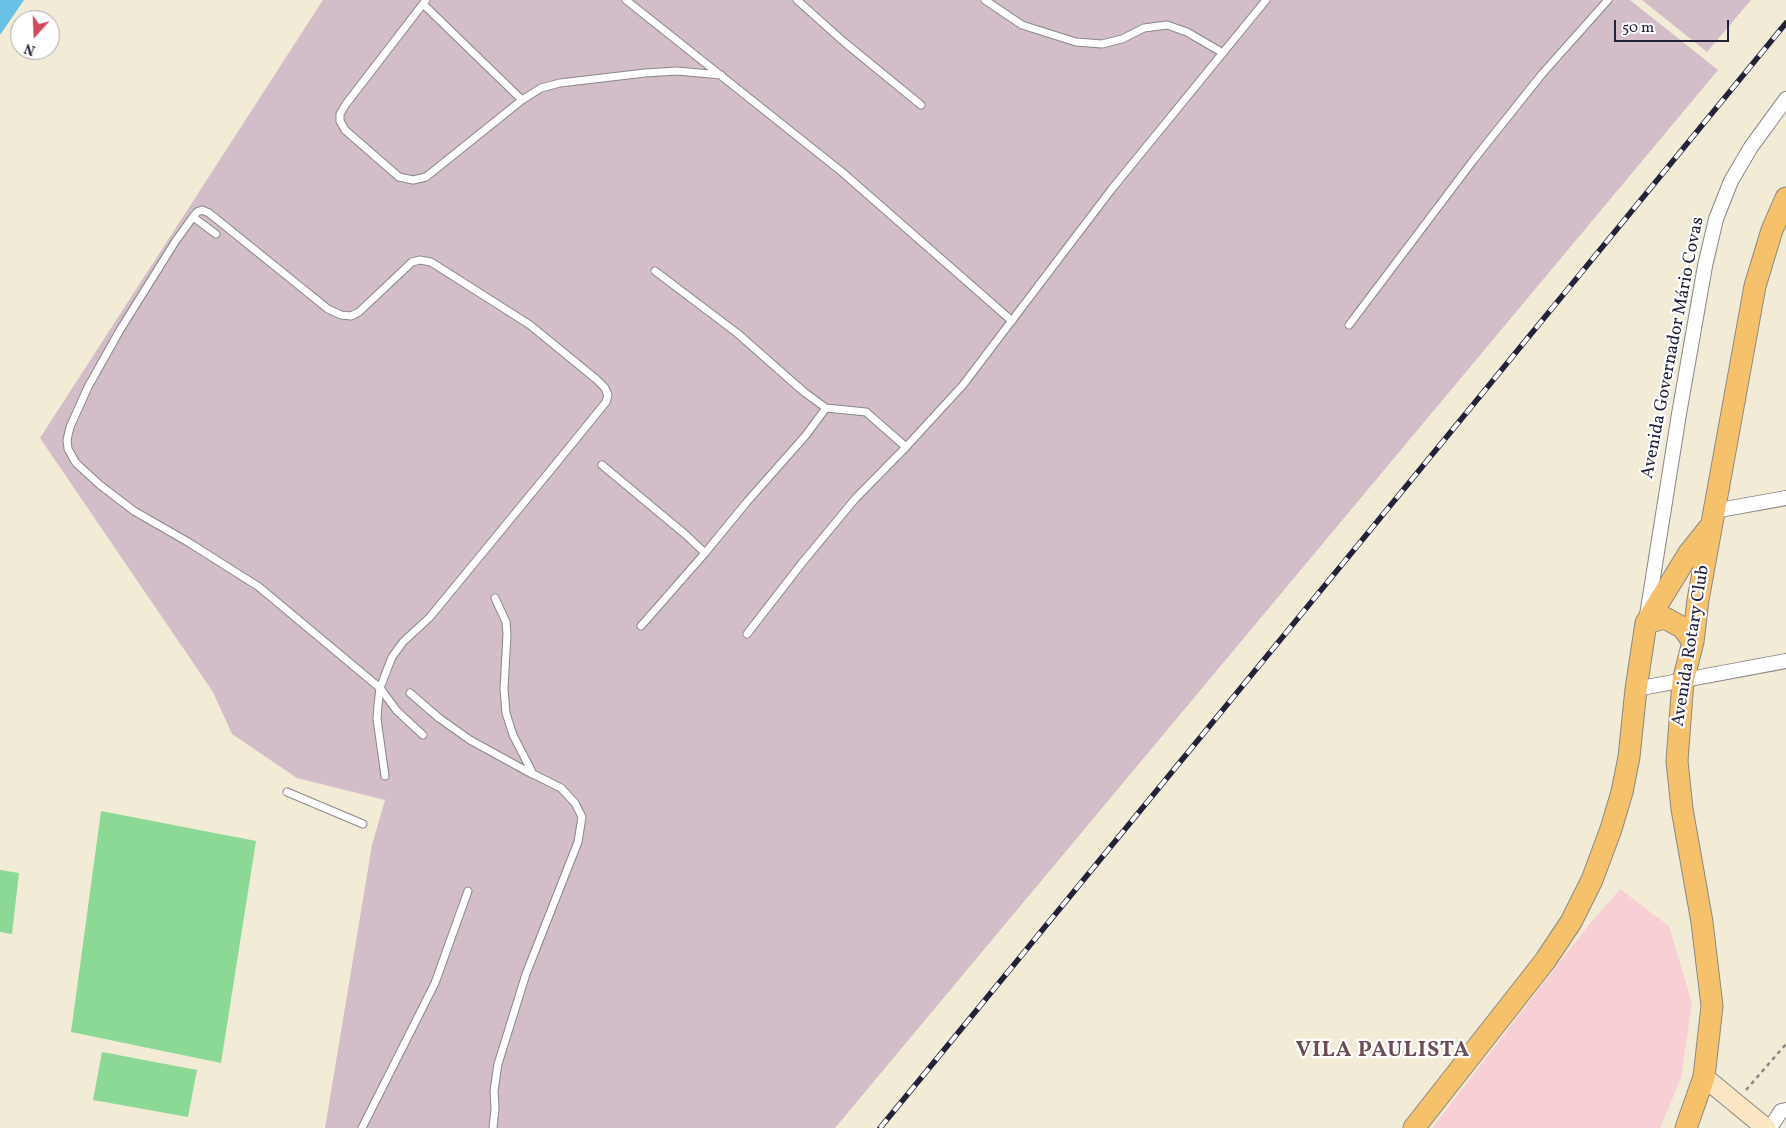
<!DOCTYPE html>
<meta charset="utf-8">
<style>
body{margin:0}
#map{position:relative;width:1786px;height:1128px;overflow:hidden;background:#f2ecd6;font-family:Vollkorn,serif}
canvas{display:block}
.north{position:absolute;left:10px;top:10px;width:50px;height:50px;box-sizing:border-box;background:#fff;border:1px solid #a7a7b1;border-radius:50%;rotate:200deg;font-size:14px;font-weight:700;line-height:20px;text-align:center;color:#22223b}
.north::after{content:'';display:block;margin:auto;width:18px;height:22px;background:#d1495b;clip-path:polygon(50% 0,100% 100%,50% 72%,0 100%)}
.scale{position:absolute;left:1614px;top:20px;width:115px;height:22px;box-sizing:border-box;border:2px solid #22223b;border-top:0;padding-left:6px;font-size:15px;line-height:18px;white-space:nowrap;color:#22223b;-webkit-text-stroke:4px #fff;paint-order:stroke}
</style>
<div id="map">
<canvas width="1786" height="1128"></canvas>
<div class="north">N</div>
<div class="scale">50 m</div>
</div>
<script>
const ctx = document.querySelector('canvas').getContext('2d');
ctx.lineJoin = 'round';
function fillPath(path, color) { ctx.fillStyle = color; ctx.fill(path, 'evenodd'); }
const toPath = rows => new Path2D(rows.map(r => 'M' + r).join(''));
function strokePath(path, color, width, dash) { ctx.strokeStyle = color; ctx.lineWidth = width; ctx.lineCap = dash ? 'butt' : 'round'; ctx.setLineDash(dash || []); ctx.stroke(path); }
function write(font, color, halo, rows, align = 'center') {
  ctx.font = font + ' Vollkorn,serif'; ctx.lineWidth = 4.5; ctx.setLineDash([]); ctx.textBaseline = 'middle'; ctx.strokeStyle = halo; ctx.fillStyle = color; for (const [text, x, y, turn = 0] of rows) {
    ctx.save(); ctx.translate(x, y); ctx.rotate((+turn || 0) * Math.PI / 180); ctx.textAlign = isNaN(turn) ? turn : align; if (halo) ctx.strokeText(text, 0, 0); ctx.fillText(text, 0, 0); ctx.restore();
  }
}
fillPath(toPath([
 [1620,889,1669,926,1692,1003,1681,1078,1660,1128,1432,1128,1587,927]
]), '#f7cfd4');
fillPath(toPath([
 [323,0,1630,0,1718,70,835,1128,325,1128,372,845,385,800,297,778,232,734,213,692,40,438],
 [1642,0,1751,0,1707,52]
]), '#d2bdc8');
fillPath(toPath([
 [101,811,256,841,221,1063,71,1032],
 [0,870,19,873,12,934,0,932],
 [102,1052,197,1070,188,1117,93,1100]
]), '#8cd996');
fillPath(toPath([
 [0,0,24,0,0,35]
]), '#69c2e6');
const lane = toPath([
 [426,0,346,104,340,114,340,121,345,130,399,177,413,180,426,177,522,100,541,88,560,83,645,73,677,71,721,75],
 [626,0,842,172,1012,321],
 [797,0,844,42,921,105],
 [985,0,1022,25,1076,42,1102,44,1122,39,1144,28,1167,25,1187,32,1223,53],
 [423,4,522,100],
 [193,217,197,212,202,210,209,213,328,309,341,315,351,316,359,312,412,262,420,260,431,262,530,325,596,379,605,388,608,395,606,402,554,466,430,617,403,642,392,657,380,688,378,705,377,719,385,776],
 [216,234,193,217,175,242,120,330,88,387,70,427,67,440,68,449,76,463,100,485,134,511,188,542,259,587,380,688,397,711,423,735],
 [655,271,737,333,804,392,826,408,866,412,906,447,855,499,802,563,747,634],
 [1349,325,1475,158,1542,74,1608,0],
 [906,447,963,385,1111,190,1266,0],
 [602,465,686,535,705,553,746,503,806,435,826,408],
 [641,626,705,553],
 [410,693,439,718,470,740,532,774],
 [287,792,363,824],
 [362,1128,435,983,468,891],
 [493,1128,495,1108,494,1091,498,1064,526,974,578,842,582,817,575,803,561,788,533,774,513,735,506,713,504,689,507,634,506,622,495,598]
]);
const street = toPath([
 [1714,511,1786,498],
 [1647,615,1679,414,1705,266,1716,219,1731,181,1751,147,1786,99],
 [1636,689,1786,661],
 [1770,1128,1781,1111,1786,1110]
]);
const secondary = toPath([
 [1704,1077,1766,1128]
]);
const primary = toPath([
 [1646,623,1665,618,1683,628,1693,642],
 [1414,1128,1545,961,1571,922,1592,880,1611,829,1622,792,1629,757,1636,689,1646,623,1689,553,1709,528],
 [1686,1128,1704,1077,1712,1006,1702,922,1682,809,1677,761,1683,681,1693,642,1698,600,1755,286,1772,230,1786,198]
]);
strokePath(lane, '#8a8788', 9);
strokePath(street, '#8a8788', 16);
strokePath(secondary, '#8a8788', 21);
strokePath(primary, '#8a8788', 23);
strokePath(toPath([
 [1746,1090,1786,1044]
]), '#8a8788', 2.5, [4, 4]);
strokePath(lane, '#fff', 7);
strokePath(street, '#fff', 14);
strokePath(secondary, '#fbe6c4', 19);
strokePath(primary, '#f5c16b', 21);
const rail = toPath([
 [880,1128,1786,23]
]);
strokePath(rail, '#22223b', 5.5);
strokePath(rail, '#fff', 4, [11]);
write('18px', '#22223b', '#fff', [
 ["Avenida Governador Mário Covas",1674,348,-79],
 ["Avenida Rotary Club",1692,646,-81]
]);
ctx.letterSpacing = '1px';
write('bold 22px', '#6b4e55', '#fff', [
 ["VILA PAULISTA",1383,1052]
]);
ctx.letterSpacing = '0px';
</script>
